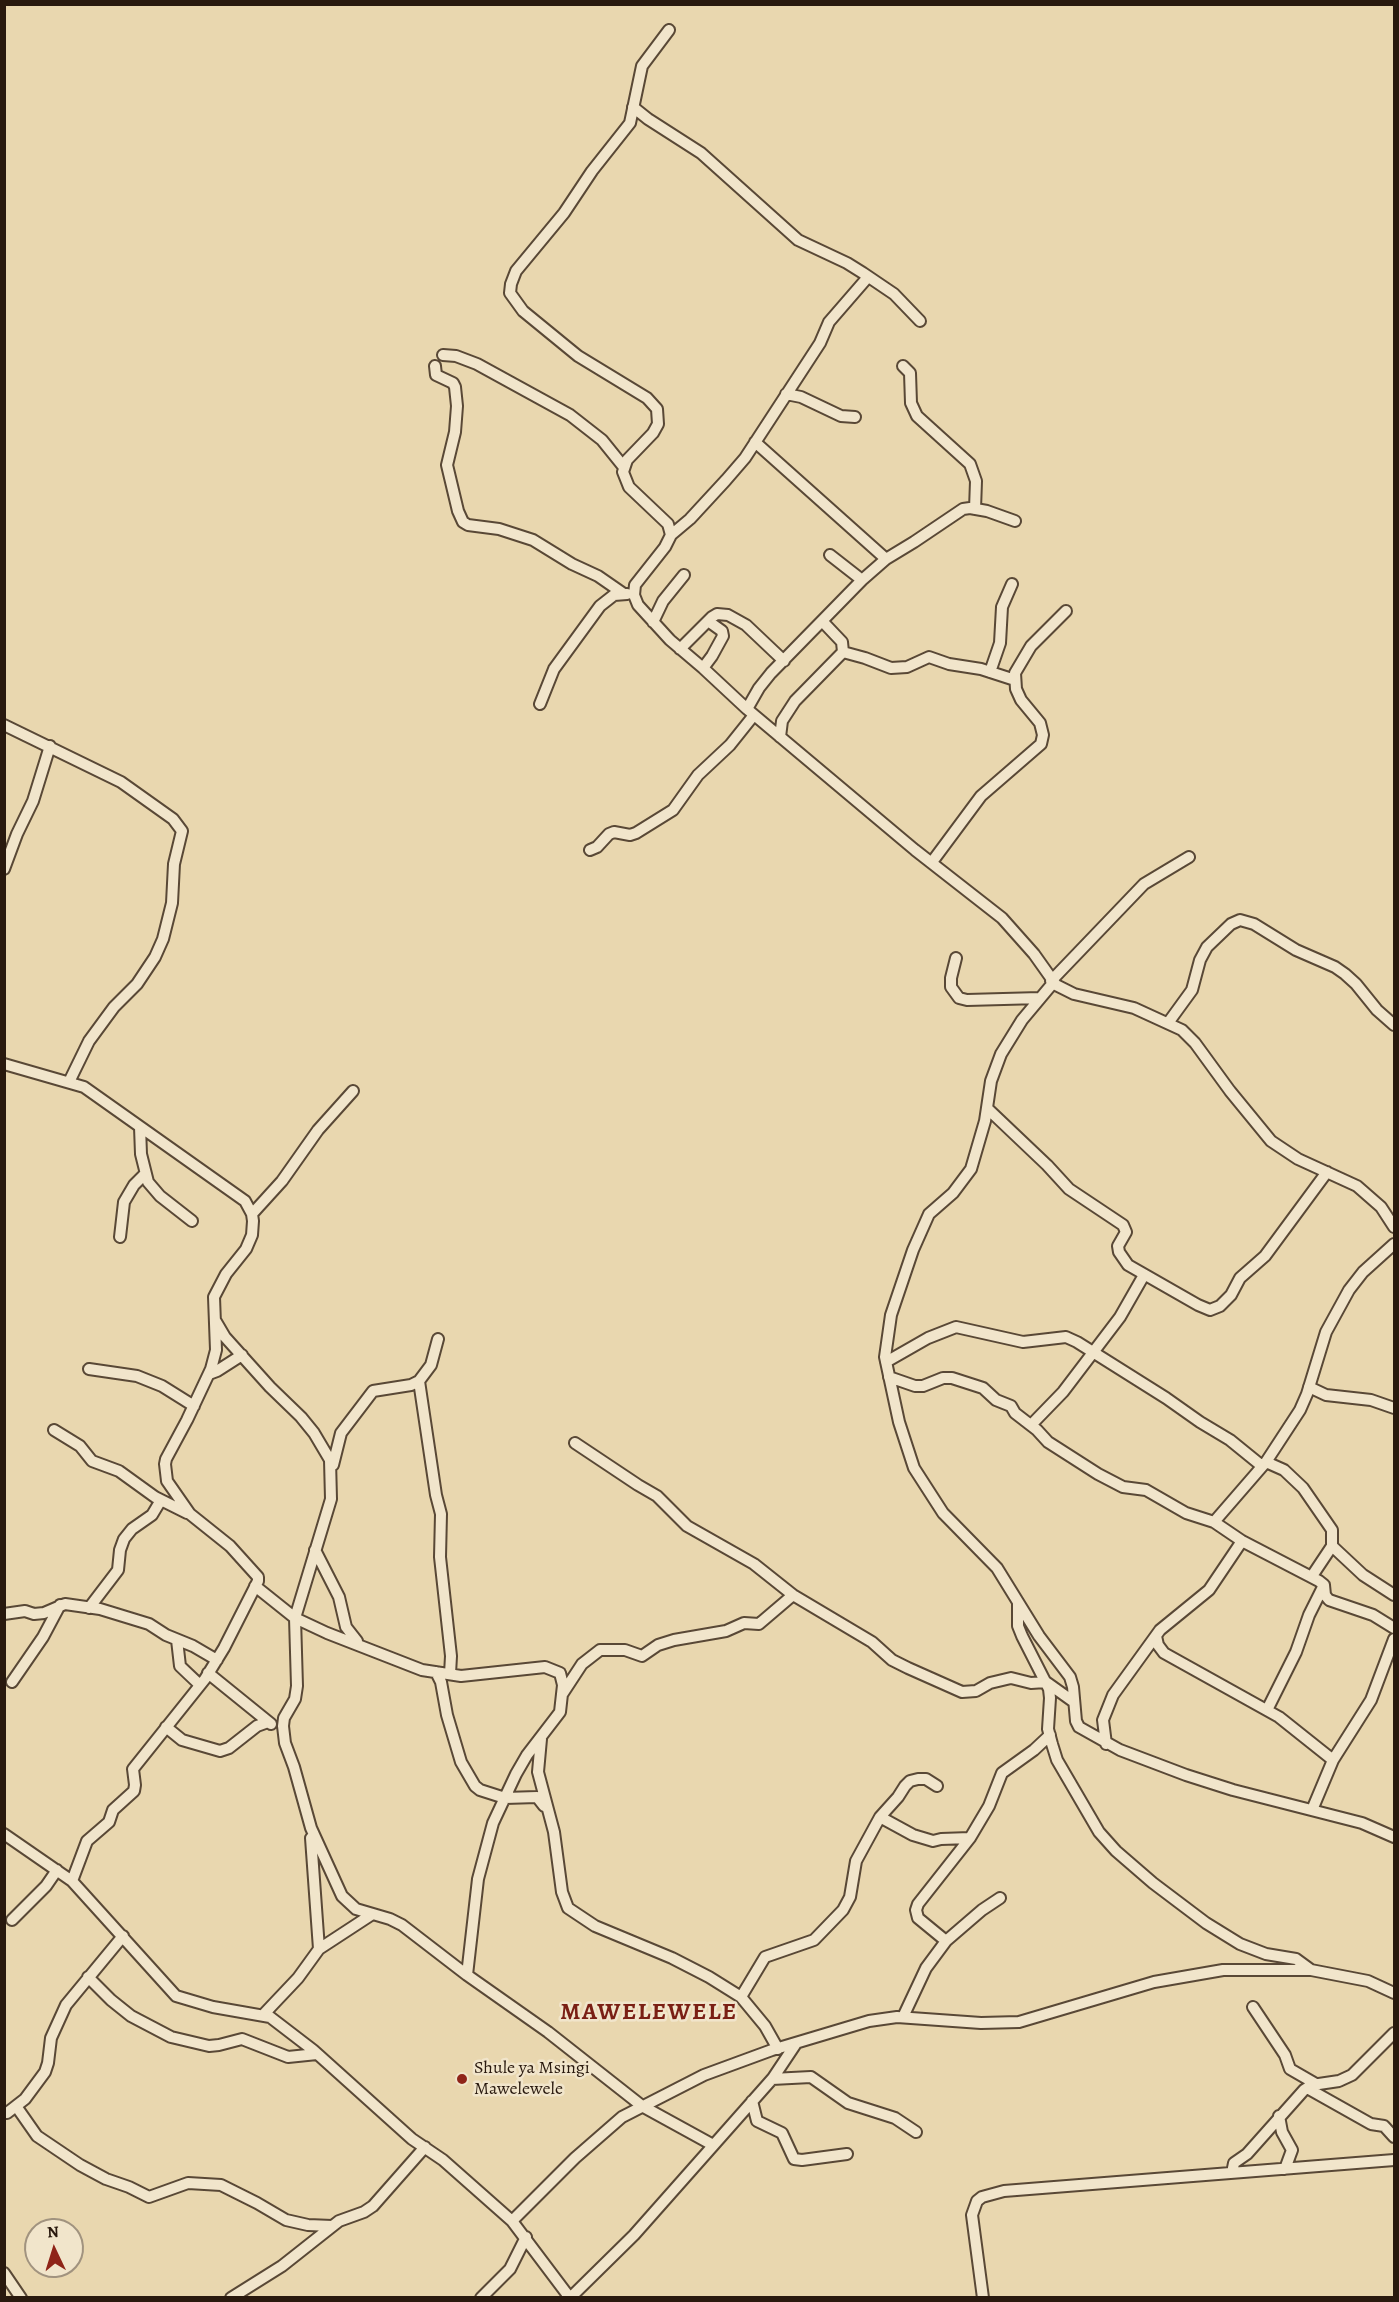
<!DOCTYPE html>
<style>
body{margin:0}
#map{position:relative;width:1399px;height:2302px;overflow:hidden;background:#e9d7af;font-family:Alegreya,serif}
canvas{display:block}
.frame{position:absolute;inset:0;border:6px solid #29190e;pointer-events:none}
.north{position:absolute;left:24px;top:2218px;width:60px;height:60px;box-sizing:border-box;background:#f1e5cb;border:2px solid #a1937f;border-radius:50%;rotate:356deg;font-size:16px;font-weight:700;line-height:24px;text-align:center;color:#29190e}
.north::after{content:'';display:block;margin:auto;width:21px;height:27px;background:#8f2418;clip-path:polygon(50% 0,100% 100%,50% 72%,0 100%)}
</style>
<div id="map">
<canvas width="1399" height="2302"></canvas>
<div class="frame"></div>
<div class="north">N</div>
</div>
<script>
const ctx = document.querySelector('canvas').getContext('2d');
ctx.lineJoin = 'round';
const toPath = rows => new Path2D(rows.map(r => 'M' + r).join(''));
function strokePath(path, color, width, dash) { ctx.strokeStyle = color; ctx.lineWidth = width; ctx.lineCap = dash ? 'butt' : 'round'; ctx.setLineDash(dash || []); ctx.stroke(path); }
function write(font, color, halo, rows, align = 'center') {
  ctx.font = font + ' Alegreya,serif'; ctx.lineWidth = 5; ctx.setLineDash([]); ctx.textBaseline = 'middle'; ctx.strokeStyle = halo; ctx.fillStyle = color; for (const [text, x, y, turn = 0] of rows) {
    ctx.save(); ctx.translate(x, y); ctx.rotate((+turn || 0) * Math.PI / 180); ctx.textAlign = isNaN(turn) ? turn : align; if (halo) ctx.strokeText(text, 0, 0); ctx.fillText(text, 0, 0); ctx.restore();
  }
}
const minor = toPath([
 [669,30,642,66,630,123,592,171,564,213,516,271,511,284,510,293,523,311,578,356,647,398,657,409,658,424,653,433,627,460,623,472,629,487,668,524,671,535,665,547,635,585,634,595,638,605,670,640,703,668,747,709,915,850,1002,918,1034,954,1056,985,1074,994,1134,1008,1182,1030,1195,1043,1230,1091,1271,1141,1298,1159,1357,1186,1381,1207,1394,1227],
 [633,107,648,119,701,153,798,240,847,263,863,273,894,294,920,321],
 [443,355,456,356,477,364,570,415,602,440,623,466],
 [435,366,436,375,453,383,455,387,457,406,455,432,447,465,458,511,463,522,468,525,499,529,533,540,572,564,598,576,624,594],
 [903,366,910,373,911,403,917,416,970,464,976,481,975,509],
 [786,394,801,397,841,416,855,417],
 [755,442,886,559],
 [671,535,690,519,726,480,745,458,820,343,829,322,868,277],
 [830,555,862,580],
 [653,622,663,601,684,575],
 [680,649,712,617,717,614,728,615,746,625,784,661],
 [843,652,865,658,891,668,907,667,929,657,949,664,981,669,1015,680],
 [703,668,712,656,723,636,722,631,708,621],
 [990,672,1000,643,1002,607,1012,584],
 [540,704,554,669,600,606,614,595,627,594],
 [747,709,759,688,771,673,862,580,886,559,914,542,963,509,970,508,987,511,1015,521],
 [4,725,121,782,173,819,182,831,174,864,172,903,163,939,155,957,137,984,114,1007,89,1041,69,1082],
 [780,737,782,721,795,701,843,652,842,642,823,622],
 [590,850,597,847,609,834,614,832,630,835,636,833,673,810,698,775,730,745,754,715],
 [932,862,981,796,1041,744,1043,735,1040,723,1021,700,1016,689,1015,673,1031,646,1066,611],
 [4,869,17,834,33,801,50,746],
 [956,958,951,978,951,987,959,998,967,1000,1040,998],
 [1051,981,1144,884,1189,857],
 [1053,983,1022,1020,1001,1054,991,1081,985,1121,971,1169,953,1193,929,1214,913,1250,891,1315,885,1357,899,1422,914,1468,943,1513,997,1568,1039,1636,1070,1677,1073,1687,1076,1721,1079,1727,1120,1750,1186,1775,1233,1790,1362,1823,1394,1837],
 [1168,1023,1192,990,1200,960,1207,947,1231,924,1240,920,1254,924,1296,950,1335,967,1345,974,1356,984,1377,1010,1394,1025],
 [4,1064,84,1087,245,1201,252,1214,253,1221,252,1235,246,1249,226,1274,214,1297,216,1350,211,1369,187,1420,166,1459,165,1464,167,1481,190,1514,230,1546,258,1577,258,1581,224,1648,205,1679,133,1769,135,1785,134,1791,113,1810,109,1822,87,1841,72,1881],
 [987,1108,1047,1165,1069,1189,1123,1225,1126,1232,1118,1246,1119,1252,1128,1265,1198,1305,1210,1310,1220,1306,1231,1295,1240,1278,1265,1256,1327,1172],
 [140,1127,141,1154,148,1182,160,1196,192,1221],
 [252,1214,282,1181,318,1130,353,1091],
 [120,1237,124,1202,134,1185,145,1174],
 [215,1320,225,1337,270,1387,301,1417,314,1433,330,1460,331,1499,295,1618,297,1686,295,1699,284,1718,283,1726,285,1743,294,1767,311,1828,342,1896,356,1909,390,1919,402,1925,467,1975,548,2032,642,2106,713,2145],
 [886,1362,928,1338,956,1327,1023,1342,1066,1337,1077,1342,1166,1398,1200,1422,1230,1440,1262,1466],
 [89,1369,137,1376,162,1386,194,1406],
 [209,1374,217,1371,242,1355],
 [889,1377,915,1386,923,1386,943,1378,952,1378,983,1388,996,1400,1011,1406,1015,1413,1037,1430,1048,1442,1098,1474,1123,1487,1146,1490,1186,1513,1214,1522,1242,1541,1319,1581,1324,1585,1325,1595,1329,1600,1373,1615,1394,1628],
 [419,1381,436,1495,441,1514,440,1557,451,1656,450,1674],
 [1309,1387,1326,1395,1371,1400,1394,1408],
 [1031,1425,1063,1392,1120,1317,1144,1275],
 [54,1430,80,1446,92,1461,119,1471,155,1497,187,1513],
 [575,1443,638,1485,657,1496,687,1526,754,1564,793,1595,872,1642,892,1660,908,1668,962,1692,976,1691,990,1683,1011,1678,1031,1683,1046,1682,1074,1702],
 [1266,1462,1284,1470,1303,1488,1332,1530,1332,1546,1312,1576],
 [333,1465,341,1433,373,1391,411,1385,419,1381,431,1365,438,1339],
 [1214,1522,1266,1462,1300,1410,1307,1394,1326,1332,1349,1290,1363,1272,1394,1244],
 [1332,1546,1363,1575,1394,1595],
 [315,1550,339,1597,346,1627,357,1641],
 [255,1586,295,1618,327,1633,422,1670,461,1676,545,1667,560,1673,563,1685,560,1712,527,1755,516,1774,493,1823,478,1879,467,1975],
 [1018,1603,1018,1626,1022,1636,1049,1689,1050,1698,1048,1729,1052,1744,1057,1760,1099,1832,1116,1851,1153,1883,1206,1923,1240,1944,1266,1954,1296,1959,1311,1970],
 [89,1608,118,1570,120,1550,124,1539,132,1529,152,1515,161,1500],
 [4,1614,25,1611,34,1614,44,1613,65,1604,100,1609,149,1624,166,1635,193,1646,217,1660],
 [1156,1636,1158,1645,1164,1653,1279,1717,1333,1760],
 [177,1640,180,1666,200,1685],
 [436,1672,441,1682,447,1715,461,1762,475,1786,480,1790,505,1798,537,1797,544,1806],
 [208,1673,271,1724],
 [12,1682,43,1637,60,1605],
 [563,1693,582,1664,600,1650,625,1650,642,1656,658,1645,674,1640,726,1631,744,1623,759,1624,793,1595],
 [1267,1710,1296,1652,1309,1615,1324,1585],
 [166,1727,182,1740,220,1751,229,1748,257,1726,268,1722],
 [541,1739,538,1772,554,1832,562,1892,568,1908,595,1926,672,1958,709,1977,741,1997,765,2026,778,2049],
 [1106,1744,1103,1720,1113,1695,1160,1630,1209,1590,1242,1541],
 [1312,1810,1333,1760,1371,1700,1394,1639],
 [880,1817,913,1835,933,1841,941,1839,970,1838],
 [4,1834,72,1881,176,1996,213,2007,270,2017,313,2050,412,2139,443,2160,512,2221,570,2298],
 [311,1838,319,1949],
 [12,1920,46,1886,57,1870],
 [946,1941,918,1918,916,1910,918,1904,970,1838,989,1806,1002,1773,1034,1750,1050,1735],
 [88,1977,111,2000,131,2016,171,2037,209,2046,219,2045,242,2039,288,2057,317,2054],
 [741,1997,765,1957,814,1940,843,1910,850,1897,856,1861,880,1817,898,1797,905,1786,910,1781,918,1779,926,1779,937,1786],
 [1253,2007,1285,2055,1290,2069,1316,2084],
 [263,2015,298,1978,319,1949,371,1915],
 [903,2017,926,1968,946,1941,982,1910,1000,1898],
 [772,2079,811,2077,848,2103,895,2118,916,2132],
 [1307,2088,1371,2124,1384,2126,1394,2137],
 [752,2101,757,2121,782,2133,794,2159,802,2160,847,2154],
 [16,2106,37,2136,80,2165,106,2179,129,2187,149,2197,188,2183,221,2185,257,2203,286,2220,308,2225,332,2226],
 [7,2113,25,2099,45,2072,48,2063,51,2038,66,2005,123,1936],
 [1279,2116,1282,2132,1292,2150,1285,2169],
 [1232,2173,1234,2163,1247,2154,1304,2090,1312,2085,1339,2081,1352,2075,1394,2033],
 [512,2221,575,2158,622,2117,704,2075,772,2050,869,2021,897,2017,981,2023,1019,2022,1154,1982,1223,1970,1311,1970,1368,1981,1394,1993],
 [4,2273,21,2298],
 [231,2298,282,2266,339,2221,364,2212,373,2206,425,2147],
 [481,2298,510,2269,526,2237],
 [570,2298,634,2235,773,2078,795,2045],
 [983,2298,972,2215,977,2201,982,2197,1004,2191,1394,2160]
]);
strokePath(minor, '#594836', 14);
strokePath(minor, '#f1e5cb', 10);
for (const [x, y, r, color] of [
 [462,2079,6,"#8f2418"]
]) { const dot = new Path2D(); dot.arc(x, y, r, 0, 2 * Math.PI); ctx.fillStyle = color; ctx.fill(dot); strokePath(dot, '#f1e5cb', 2); }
write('18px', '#29190e', '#f1e5cb', [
 ["Shule ya Msingi",474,2069],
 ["Mawelewele",474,2090]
], 'left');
ctx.letterSpacing = '1.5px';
write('bold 24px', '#7a1f14', '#f1e5cb', [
 ["MAWELEWELE",649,2013]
]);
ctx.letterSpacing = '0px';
</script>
